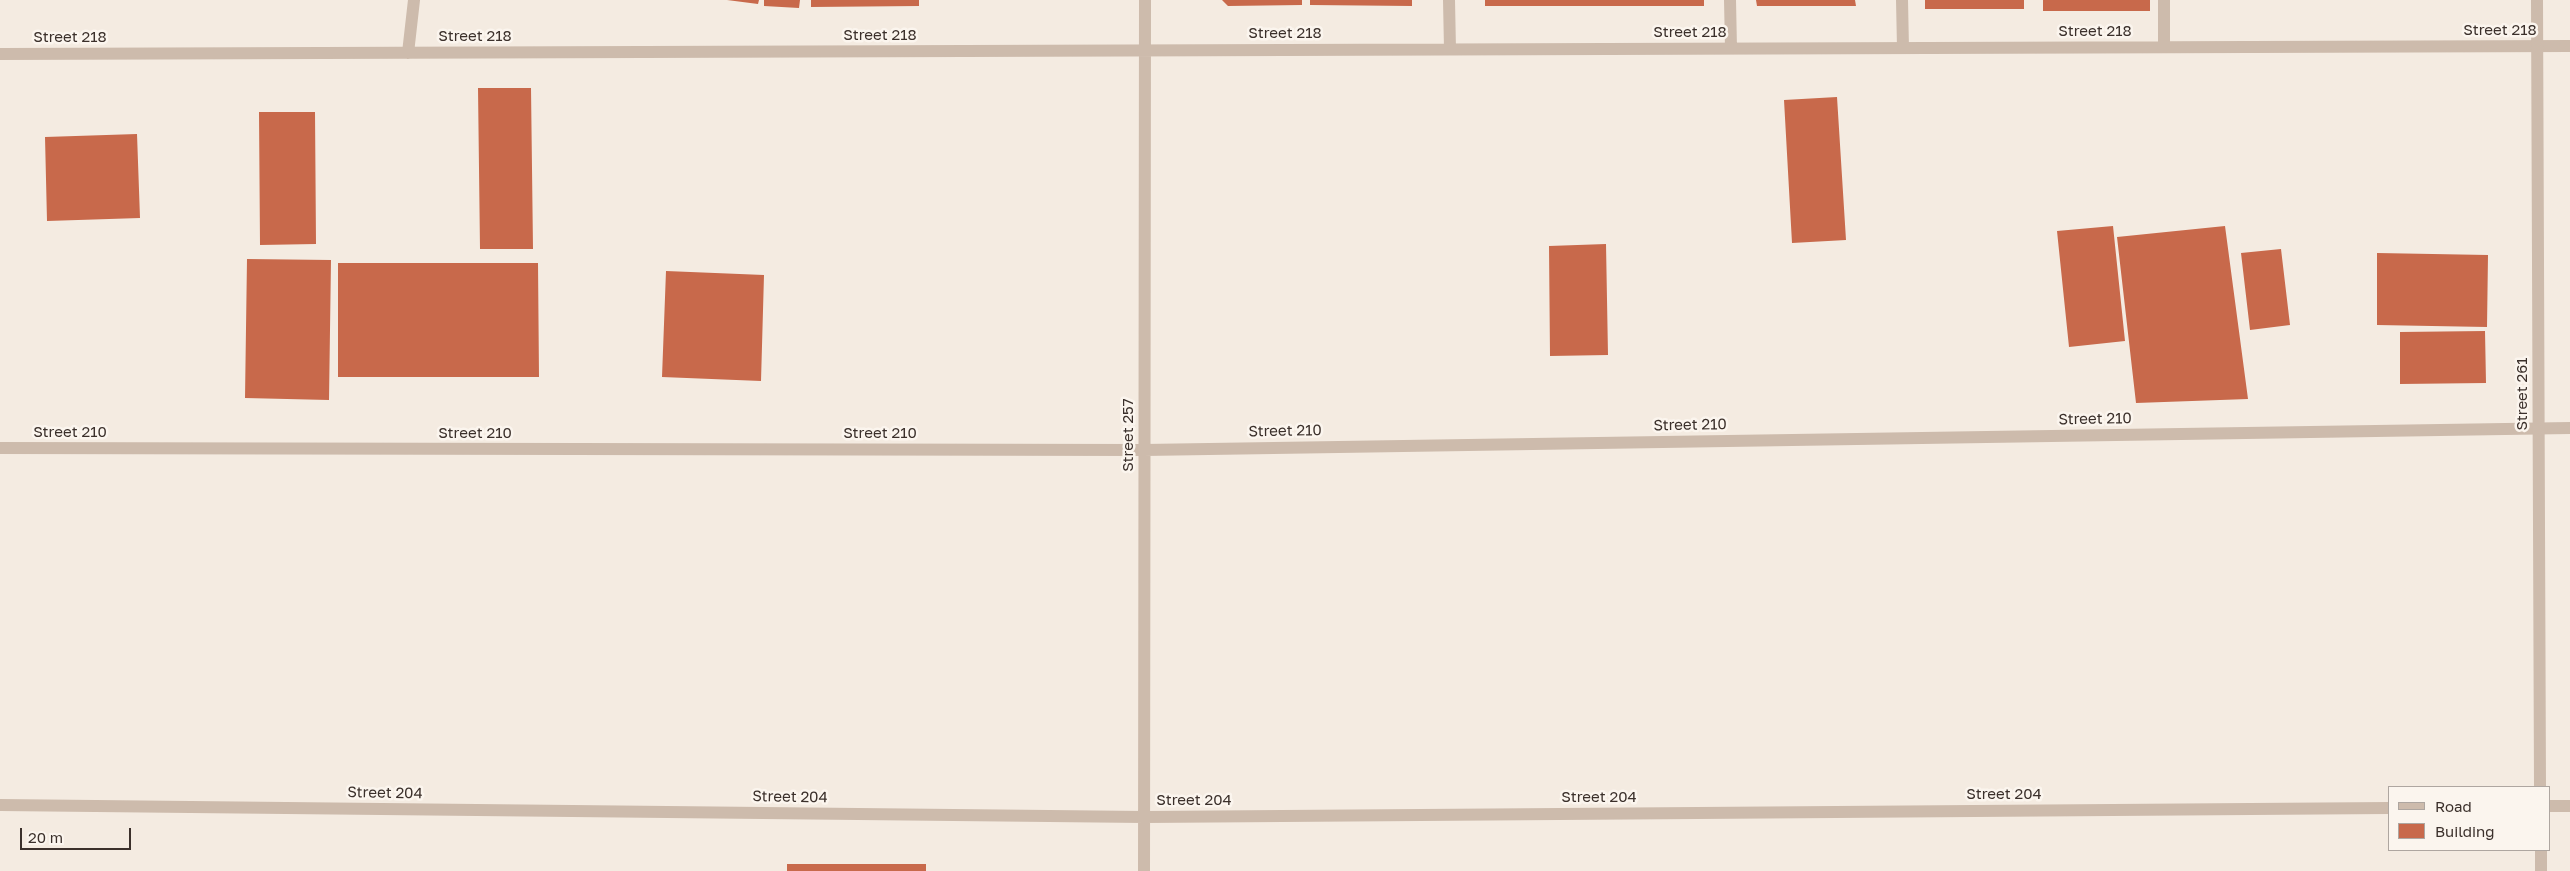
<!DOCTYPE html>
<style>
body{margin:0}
#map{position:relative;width:2570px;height:871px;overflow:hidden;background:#f4ebe1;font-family:"Golos Text",sans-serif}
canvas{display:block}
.legend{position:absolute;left:2388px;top:786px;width:162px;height:65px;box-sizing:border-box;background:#fbf5ee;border:1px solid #aea6a0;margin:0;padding:6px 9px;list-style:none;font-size:15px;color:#3b302b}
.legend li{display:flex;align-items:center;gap:10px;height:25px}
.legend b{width:25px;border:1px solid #aea6a0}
.scale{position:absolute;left:20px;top:828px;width:111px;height:22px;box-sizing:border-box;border:2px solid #3b302b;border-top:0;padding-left:6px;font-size:15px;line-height:18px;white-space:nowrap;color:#3b302b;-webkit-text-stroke:4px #fbf5ee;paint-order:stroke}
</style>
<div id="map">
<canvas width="2570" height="871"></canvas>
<ul class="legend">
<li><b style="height:6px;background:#cdbbac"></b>Road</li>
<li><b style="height:14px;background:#c8694b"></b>Building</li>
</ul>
<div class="scale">20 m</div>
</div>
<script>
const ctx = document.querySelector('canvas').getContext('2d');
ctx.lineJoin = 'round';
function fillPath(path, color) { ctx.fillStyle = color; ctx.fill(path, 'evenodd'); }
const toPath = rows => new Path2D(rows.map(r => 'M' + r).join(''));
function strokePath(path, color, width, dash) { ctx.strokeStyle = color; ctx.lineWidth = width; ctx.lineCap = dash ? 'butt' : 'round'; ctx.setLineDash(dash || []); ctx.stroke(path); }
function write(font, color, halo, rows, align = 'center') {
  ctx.font = font + ' "Golos Text",sans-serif'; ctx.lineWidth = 5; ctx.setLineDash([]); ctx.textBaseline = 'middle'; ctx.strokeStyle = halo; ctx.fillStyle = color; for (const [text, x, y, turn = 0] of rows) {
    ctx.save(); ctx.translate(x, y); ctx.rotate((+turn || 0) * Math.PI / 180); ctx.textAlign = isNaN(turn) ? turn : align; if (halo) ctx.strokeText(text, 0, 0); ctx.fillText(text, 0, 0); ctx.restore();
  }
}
fillPath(toPath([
 [727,0,759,0,758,4],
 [764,0,800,0,799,8,764,6],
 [811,0,919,0,919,6,811,7],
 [1222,0,1302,0,1302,5,1228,6],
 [1310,0,1412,0,1412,6,1310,5],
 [1485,0,1704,0,1704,6,1485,6],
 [1756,0,1855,0,1856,6,1757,6],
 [1925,0,2024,0,2024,9,1925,9],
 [2043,0,2150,0,2150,11,2043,11],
 [478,88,531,88,533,249,480,249],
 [1837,97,1846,240,1792,243,1784,100],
 [259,112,315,112,316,244,260,245],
 [137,134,140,218,47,221,45,137],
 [2113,226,2125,341,2069,347,2057,231],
 [2225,226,2248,399,2136,403,2117,237],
 [1606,244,1608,355,1550,356,1549,246],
 [2281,249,2290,325,2250,330,2241,253],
 [2377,253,2488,255,2487,327,2377,325],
 [247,259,331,260,329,400,245,398],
 [338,263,538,263,539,377,338,377],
 [666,271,764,275,761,381,662,377],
 [2485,331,2486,383,2400,384,2400,332],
 [787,864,926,864,926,871,787,871]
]), '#c8694b');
strokePath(toPath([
 [1449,0,1450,49],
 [1730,0,1731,48],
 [1902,0,1903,48],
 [2164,47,2164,0],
 [408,53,414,0],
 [0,54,2570,46],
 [0,448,1144,450,2570,428],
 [0,805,1144,817,2389,808],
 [2549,806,2570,806],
 [1144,871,1145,0]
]), '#cdbbac', 12);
strokePath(toPath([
 [2537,0,2540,787],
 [2541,850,2541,871]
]), '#cdbbac', 12);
write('15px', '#3b302b', '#fbf5ee', [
 ["Street 218",2500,30],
 ["Street 218",2095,31],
 ["Street 218",1690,32],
 ["Street 218",1285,33],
 ["Street 218",880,35],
 ["Street 218",475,36],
 ["Street 218",70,37],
 ["Street 261",2522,394,-90],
 ["Street 210",2095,419,-1],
 ["Street 210",1690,425,-1],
 ["Street 210",1285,431,-1],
 ["Street 210",70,432],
 ["Street 210",475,433],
 ["Street 210",880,433],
 ["Street 257",1128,435,-90],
 ["Street 204",385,793,1],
 ["Street 204",2004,794],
 ["Street 204",790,797,1],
 ["Street 204",1599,797],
 ["Street 204",1194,800]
]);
</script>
